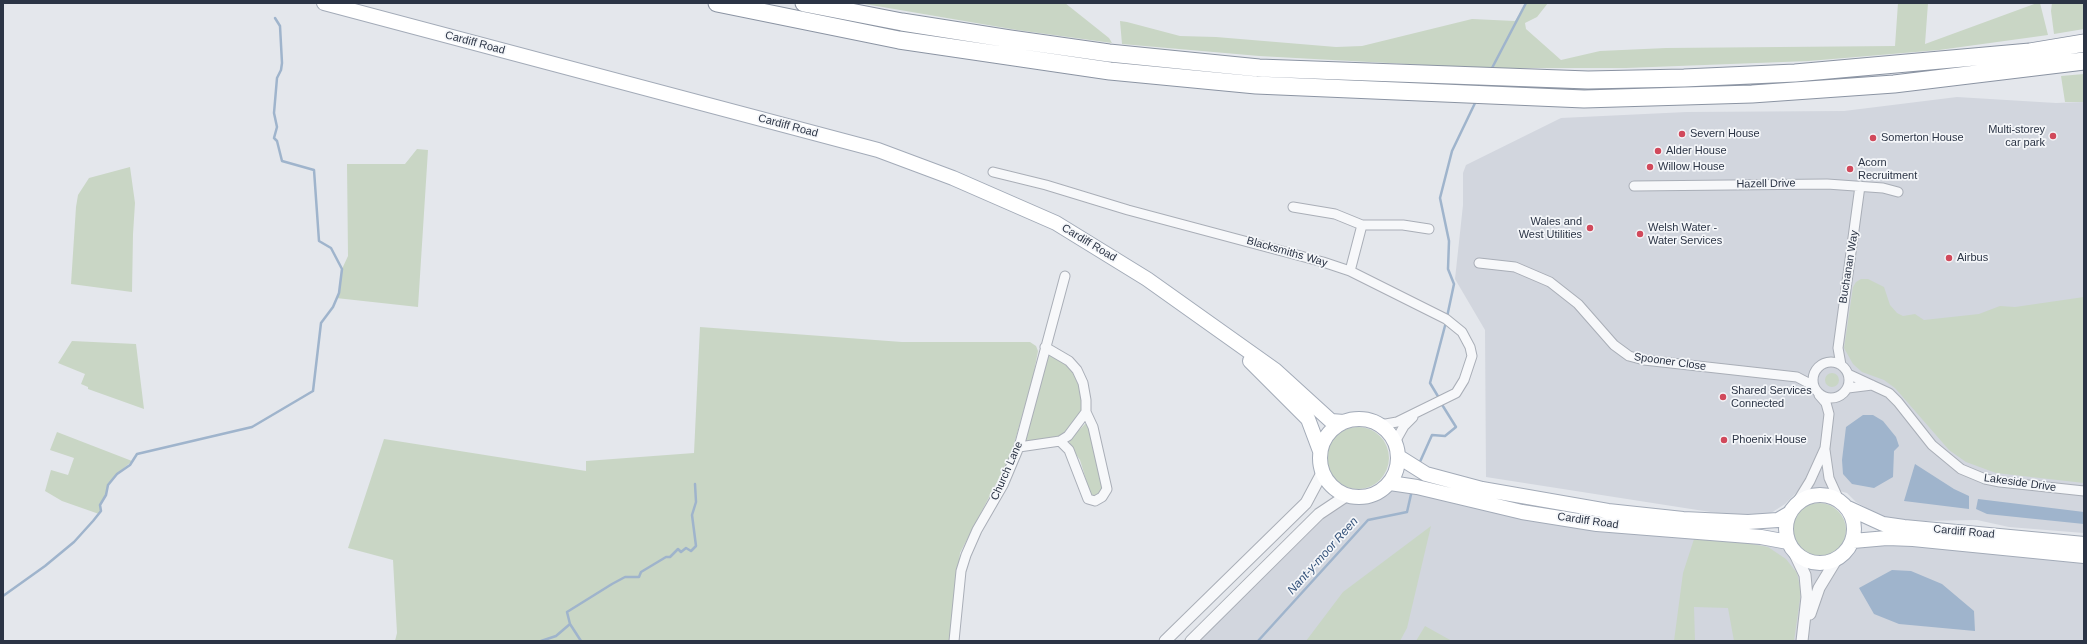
<!DOCTYPE html>
<style>
body{margin:0}
#map{position:relative;width:2087px;height:644px;overflow:hidden;background:#e4e7ec;font-family:Helvetica,sans-serif}
canvas{display:block}
.frame{position:absolute;inset:0;border:4px solid #2b3445;pointer-events:none}
</style>
<div id="map">
<canvas width="2087" height="644"></canvas>
<div class="frame"></div>
</div>
<script>
const ctx = document.querySelector('canvas').getContext('2d');
ctx.lineJoin = 'round';
function fillPath(path, color) { ctx.fillStyle = color; ctx.fill(path, 'evenodd'); }
const toPath = rows => new Path2D(rows.map(r => 'M' + r).join(''));
function strokePath(path, color, width, dash) { ctx.strokeStyle = color; ctx.lineWidth = width; ctx.lineCap = dash ? 'butt' : 'round'; ctx.setLineDash(dash || []); ctx.stroke(path); }
function write(font, color, halo, rows, align = 'center') {
  ctx.font = font + ' Helvetica,sans-serif'; ctx.lineWidth = 3.5; ctx.setLineDash([]); ctx.textBaseline = 'middle'; ctx.strokeStyle = halo; ctx.fillStyle = color; for (const [text, x, y, turn = 0] of rows) {
    ctx.save(); ctx.translate(x, y); ctx.rotate((+turn || 0) * Math.PI / 180); ctx.textAlign = isNaN(turn) ? turn : align; if (halo) ctx.strokeText(text, 0, 0); ctx.fillText(text, 0, 0); ctx.restore();
  }
}
fillPath(toPath([
 [1957,97,2056,103,2084,102,2084,533,2009,527,1977,520,1922,521,1884,518,1856,502,1847,493,1828,488,1800,489,1785,504,1771,513,1736,516,1486,477,1485,330,1455,279,1463,205,1463,173,1466,165,1561,118,1687,112,1844,111],
 [1390,483,1522,512,1788,542,1799,556,1807,561,1820,564,1836,560,1848,550,1853,541,2084,556,2084,641,1191,641,1346,496,1367,497,1380,492]
]), '#d2d6de');
fillPath(toPath([
 [859,3,1065,3,1109,38,1112,43,1017,30],
 [1526,3,1548,3,1537,17,1525,23,1526,29,1561,60,1600,51,1666,48,1895,46,1898,3,1928,3,1925,44,2037,3,2040,3,2048,35,1939,50,1809,61,1626,68,1480,68,1259,56,1122,44,1120,21,1127,22,1180,36,1216,37,1336,47,1362,46,1472,19,1515,21],
 [2052,3,2084,3,2084,29,2054,34,2051,11],
 [2084,74,2084,102,2065,102,2061,76],
 [417,149,428,150,418,307,336,298,339,293,342,269,348,256,347,164,405,164],
 [130,167,135,203,133,234,132,292,71,284,76,207,78,195,89,178],
 [1861,279,1868,279,1884,287,1890,305,1897,313,1903,316,1915,314,1924,320,1979,314,2000,306,2015,307,2084,297,2084,483,1996,473,1966,462,1949,450,1895,388,1884,380,1862,372,1853,364,1844,348,1853,287,1856,282],
 [700,327,902,342,1030,342,1036,346,1038,351,1033,377,1011,455,960,553,951,641,395,641,397,633,393,560,348,548,384,439,586,471,586,461,694,453],
 [72,341,136,344,144,409,88,389,88,387,81,384,85,374,58,363],
 [1050,354,1066,363,1079,377,1085,407,1070,430,1057,439,1025,443,1048,356],
 '1825 380a7 7 0 1 1 14 0a7 7 0 1 1-14 0Z',
 [1085,424,1088,424,1105,488,1099,497,1091,496,1080,460,1069,445,1070,439],
 '1327 458a31 31 0 1 1 62 0a31 31 0 1 1-62 0Z',
 [57,432,132,461,117,474,108,485,106,495,100,505,101,511,99,514,62,501,45,491,51,470,68,475,74,458,50,450],
 '1792 530a27 27 0 1 1 54 0a27 27 0 1 1-54 0Z',
 [1431,526,1407,628,1400,641,1306,641,1343,592],
 [1694,539,1741,542,1768,547,1786,559,1797,573,1801,592,1794,641,1734,641,1728,608,1694,607,1695,641,1674,641,1683,573],
 [1425,626,1452,641,1416,641]
]), '#c9d6c5');
fillPath(toPath([
 [1863,415,1873,415,1883,421,1896,437,1899,446,1894,451,1893,477,1874,488,1852,484,1843,474,1842,460,1846,427],
 [1915,464,1954,489,1969,496,1969,509,1904,501],
 [1978,499,2084,512,2084,524,1987,514,1976,509],
 [1892,570,1911,571,1942,584,1974,611,1975,631,1899,624,1874,614,1859,588]
]), '#9fb4cc');
strokePath(toPath([
 [1491,70,1526,3],
 [1447,317,1454,284,1448,269,1449,241,1440,198,1452,151,1476,101],
 [1439,398,1430,383,1446,322],
 [1419,464,1432,435,1445,436,1456,427,1441,403],
 [3,596,45,566,74,542,93,521,101,511,100,505,106,495,108,485,117,474,130,465,137,454,252,427,313,391,321,323,333,307,339,293,342,269,331,248,319,241,314,170,282,161,277,141,274,138,277,127,274,113,277,78,281,70,282,63,280,26,275,18],
 [570,624,581,641],
 [541,641,556,636,570,624,567,612,612,584,625,577,639,577,641,572,666,557,670,557,678,549,681,552,686,548,691,551,696,546,692,515,696,502,695,484],
 [1258,641,1368,520,1407,512,1412,490]
]), '#9fb4cc', 2.5);
const minor = toPath([
 [993,172,1046,185,1128,210,1323,262,1350,271,1446,319,1462,332,1470,347,1472,356,1464,380,1456,393,1397,422,1380,425],
 [1634,186,1827,184,1883,188,1898,192],
 [1293,207,1335,214,1362,225,1403,225,1429,229],
 [1479,263,1515,267,1550,282,1578,304,1614,345,1629,356,1644,360,1797,377,1814,386],
 [1350,271,1362,225],
 '1813 380a18 18 0 1 1 36 0a18 18 0 1 1-36 0Z',
 [1841,365,1838,348,1860,186],
 [1848,374,1889,393,1898,402,1932,445,1961,469,1985,479,2000,482,2084,491],
 [1848,388,1872,385],
 [1060,441,1069,450,1088,499,1095,501,1102,497,1107,489,1093,427,1086,412],
 [1395,442,1404,426,1413,417],
 [1019,447,1060,441,1068,436,1086,412,1086,400,1083,383,1077,370,1069,361,1045,347],
 [1825,450,1829,478,1839,500],
 [1794,507,1810,481,1825,448,1829,414,1826,403,1819,395],
 [954,641,961,571,966,555,977,530,1003,485,1019,447,1065,276]
]);
const tertiary = toPath([
 [1793,550,1805,575,1807,597,1802,641],
 [1810,614,1819,588,1836,560],
 [1165,641,1306,503,1322,473],
 [1191,641,1319,514,1346,496]
]);
const primary = toPath([
 [324,3,878,150,953,178,1056,223,1147,279,1275,370,1331,421,1344,422],
 [1250,361,1308,419,1320,451],
 '1320 458a39 39 0 1 1 78 0a39 39 0 1 1-78 0Z',
 [1399,457,1426,474,1482,489,1608,511,1683,519,1748,522,1778,520,1790,513],
 [1390,483,1417,487,1522,512,1597,524,1761,537,1788,542],
 '1786 529a34 34 0 1 1 68 0a34 34 0 1 1-68 0Z',
 [1848,508,1883,524,1904,527,2084,544],
 [1853,541,1887,538,1913,539,2084,556]
]);
const motorway = toPath([
 [717,3,899,40,1110,71,1256,85,1584,99,1752,94,1894,84,2084,61],
 [804,3,902,22,1010,39,1109,53,1259,68,1588,80,1684,78,1795,73,2030,52,2084,43]
]);
strokePath(minor, '#a9aeb7', 11);
strokePath(tertiary, '#a9aeb7', 13);
strokePath(primary, '#a3abb8', 16);
strokePath(motorway, '#8b94a3', 19);
strokePath(minor, '#f7f8fa', 9);
strokePath(tertiary, '#f7f8fa', 11);
strokePath(primary, '#fff', 14);
strokePath(motorway, '#fff', 17);
for (const [x, y, r, color] of [
 [1682,134,4,"#d1495b"],
 [2053,136,4,"#d1495b"],
 [1873,138,4,"#d1495b"],
 [1658,151,4,"#d1495b"],
 [1650,167,4,"#d1495b"],
 [1850,169,4,"#d1495b"],
 [1590,228,4,"#d1495b"],
 [1640,234,4,"#d1495b"],
 [1949,258,4,"#d1495b"],
 [1723,397,4,"#d1495b"],
 [1724,440,4,"#d1495b"]
]) { const dot = new Path2D(); dot.arc(x, y, r, 0, 2 * Math.PI); ctx.fillStyle = color; ctx.fill(dot); strokePath(dot, '#f4f6f9', 1.5); }
write('11px', '#2b3445', '#f4f6f9', [
 ["Cardiff Road",475,43,15],
 ["Cardiff Road",788,126,15],
 ["Hazell Drive",1766,184,-1],
 ["Cardiff Road",1089,243,31],
 ["Blacksmiths Way",1287,252,16],
 ["Buchanan Way",1849,267,-81],
 ["Spooner Close",1670,362,8],
 ["Church Lane",1007,471,-66],
 ["Lakeside Drive",2020,483,8],
 ["Cardiff Road",1588,521,8],
 ["Cardiff Road",1964,532,5]
]);
write('11px', '#2b3445', '#f4f6f9', [
 ["Multi-storey",2045,130,"right"],
 ["car park",2045,143,"right"],
 ["Severn House",1690,134],
 ["Somerton House",1881,138],
 ["Alder House",1666,151],
 ["Acorn",1858,163],
 ["Recruitment",1858,176],
 ["Willow House",1658,167],
 ["Wales and",1582,222,"right"],
 ["West Utilities",1582,235,"right"],
 ["Welsh Water -",1648,228],
 ["Water Services",1648,241],
 ["Airbus",1957,258],
 ["Shared Services",1731,391],
 ["Connected",1731,404],
 ["Phoenix House",1732,440]
], 'left');
write('italic 12px', '#34527a', '#f4f6f9', [
 ["Nant-y-moor Reen",1323,556,-48]
]);
</script>
